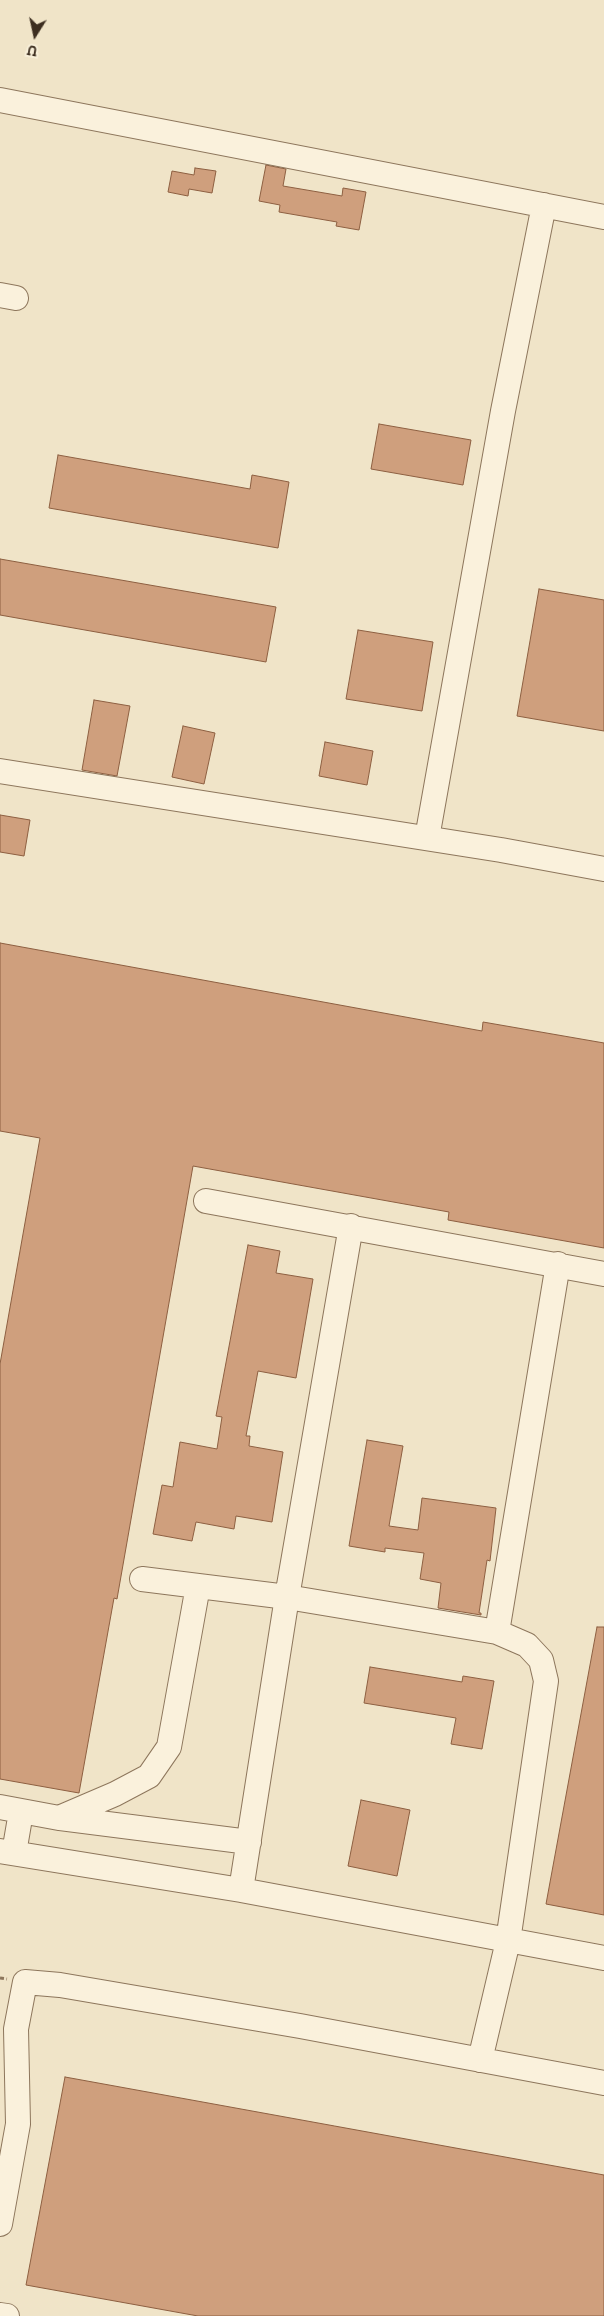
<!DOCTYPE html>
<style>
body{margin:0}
#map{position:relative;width:604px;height:2316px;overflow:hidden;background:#f0e4c8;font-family:"Zilla Slab",serif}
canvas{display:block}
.north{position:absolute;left:10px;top:10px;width:50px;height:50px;-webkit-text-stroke:4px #f7eed8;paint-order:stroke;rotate:190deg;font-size:14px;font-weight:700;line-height:20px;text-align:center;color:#3d2e20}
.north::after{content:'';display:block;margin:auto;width:18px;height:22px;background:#3d2e20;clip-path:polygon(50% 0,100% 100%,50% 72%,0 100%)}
</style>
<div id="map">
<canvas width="604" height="2316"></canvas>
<div class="north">U</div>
</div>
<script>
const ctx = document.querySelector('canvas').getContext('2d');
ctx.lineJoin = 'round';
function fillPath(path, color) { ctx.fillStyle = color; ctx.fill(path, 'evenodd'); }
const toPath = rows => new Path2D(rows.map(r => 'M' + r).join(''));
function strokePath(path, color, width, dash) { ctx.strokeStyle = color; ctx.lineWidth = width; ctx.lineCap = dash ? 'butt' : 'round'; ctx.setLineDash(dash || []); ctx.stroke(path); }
const building = toPath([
 [266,165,286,169,283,186,342,196,343,188,366,192,359,230,336,226,337,222,279,212,280,205,259,201,266,165],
 [195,168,216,171,212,193,189,189,188,196,168,192,172,171,194,175,195,168],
 [379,424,471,440,463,485,371,469,379,424],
 [58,455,250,489,252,475,289,482,278,548,49,508,58,455],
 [0,559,276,607,266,662,0,615,0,559],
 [539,589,604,600,604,731,517,716,539,589],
 [358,630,433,642,422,711,346,699,358,630],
 [94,700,130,706,117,776,82,770,94,700],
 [183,726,215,733,204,784,172,777,183,726],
 [325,742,373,751,367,785,319,776,325,742],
 [0,815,30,820,24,856,0,852,0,815],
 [0,943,482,1031,483,1022,604,1043,604,1248,448,1220,449,1212,193,1166,117,1599,114,1598,79,1793,0,1779,0,1364,40,1138,0,1131,0,943],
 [248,1245,280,1251,276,1273,313,1279,296,1378,258,1371,246,1436,250,1436,249,1446,283,1452,272,1522,236,1516,234,1529,196,1522,192,1541,153,1534,162,1485,173,1487,180,1442,217,1449,222,1417,216,1416,248,1245],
 [367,1440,403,1446,389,1526,418,1530,422,1498,496,1508,490,1561,487,1560,479,1613,481,1613,481,1615,438,1608,441,1583,420,1579,424,1553,385,1548,385,1552,349,1546,367,1440],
 [597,1627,604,1627,604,1915,546,1904,597,1627],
 [370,1667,462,1682,463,1676,494,1681,482,1749,451,1744,456,1718,364,1703,370,1667],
 [361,1800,410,1810,397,1876,348,1866,361,1800],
 [65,2077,604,2175,604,2316,198,2316,26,2285,65,2077]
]);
fillPath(building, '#cf9f7d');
strokePath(building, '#8d5f41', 1);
const minor = toPath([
 [0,100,604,217],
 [0,295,16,298],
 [0,771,501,850,604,869],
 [427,838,503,411,544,205],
 [206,1201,604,1274],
 [351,1226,287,1597,241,1890,604,1958],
 [142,1579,287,1597,497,1632,527,1645,541,1660,546,1681,508,1941,480,2060],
 [497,1632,558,1264],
 [0,1807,59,1818,115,1794,149,1776,169,1747,198,1586],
 [60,1818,249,1842],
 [0,1851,241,1890],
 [14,1853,21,1812],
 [0,2224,18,2124,16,2029,25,1982,60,1985,300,2026,604,2083],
 [0,2315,7,2316]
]);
strokePath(minor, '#8d765c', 26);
strokePath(toPath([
 [0,1978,7,1979]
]), '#8d765c', 3, [4, 2.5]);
strokePath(minor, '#faf1dc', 24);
</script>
